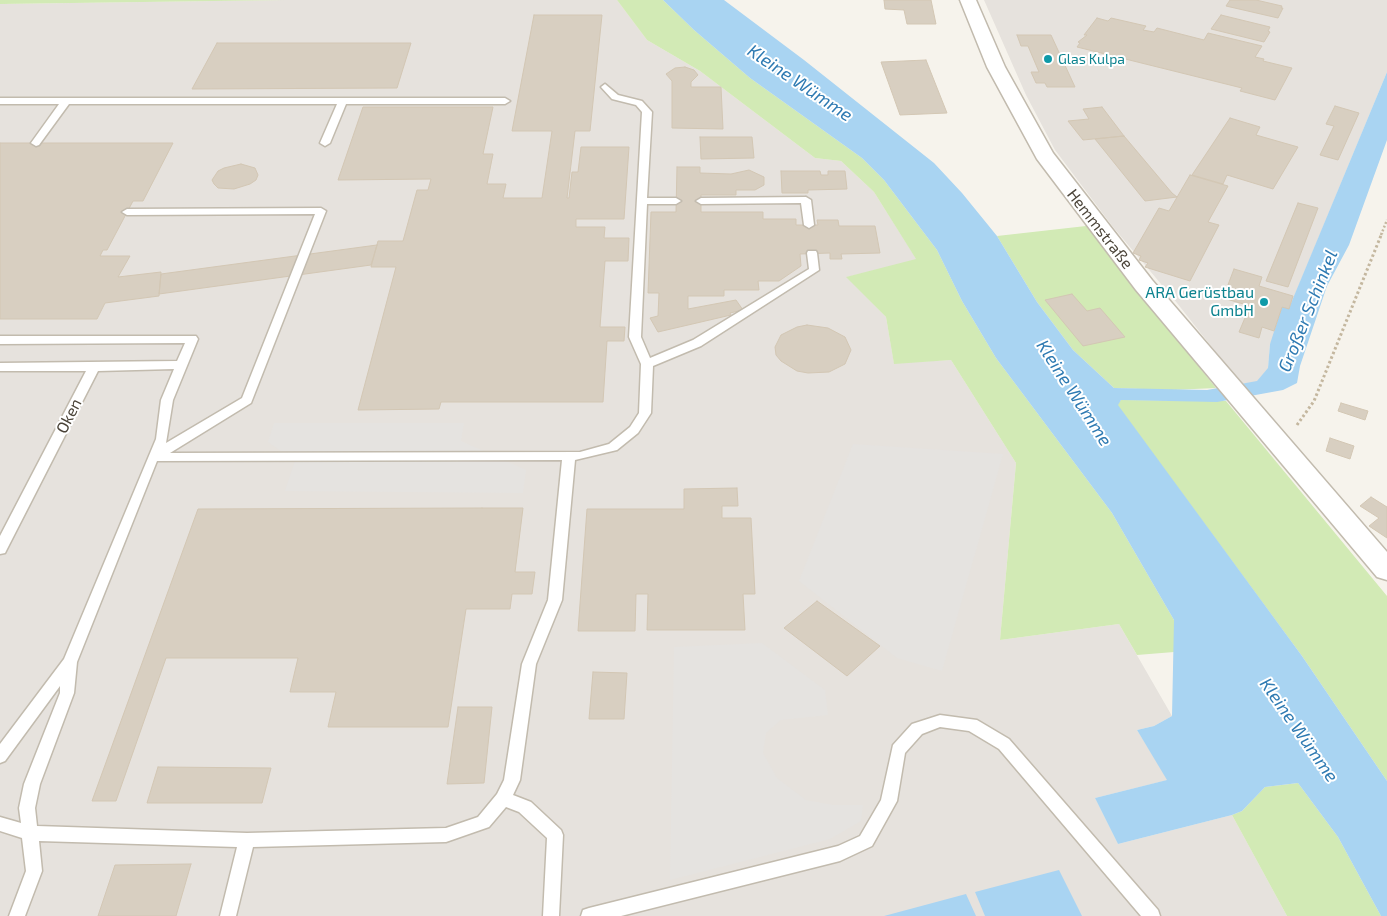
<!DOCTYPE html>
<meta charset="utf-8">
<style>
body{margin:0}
canvas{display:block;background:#f6f3ec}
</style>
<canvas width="1387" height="916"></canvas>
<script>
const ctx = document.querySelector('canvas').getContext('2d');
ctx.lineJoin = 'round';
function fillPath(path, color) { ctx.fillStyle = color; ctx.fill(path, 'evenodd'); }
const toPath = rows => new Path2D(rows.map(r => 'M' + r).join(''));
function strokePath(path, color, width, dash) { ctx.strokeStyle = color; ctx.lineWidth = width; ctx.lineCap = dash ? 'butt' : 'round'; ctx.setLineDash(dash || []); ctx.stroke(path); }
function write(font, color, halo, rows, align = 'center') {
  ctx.font = font + ' "Exo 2",sans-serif'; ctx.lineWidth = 4; ctx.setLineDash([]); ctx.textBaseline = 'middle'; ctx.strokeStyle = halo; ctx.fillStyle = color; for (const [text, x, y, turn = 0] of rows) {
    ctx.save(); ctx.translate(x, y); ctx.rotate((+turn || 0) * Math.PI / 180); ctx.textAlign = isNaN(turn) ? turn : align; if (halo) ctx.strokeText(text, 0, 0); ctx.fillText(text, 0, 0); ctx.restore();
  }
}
fillPath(toPath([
 [285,0,617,0,647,40,700,71,815,158,841,161,874,192,917,260,847,277,886,317,894,363,951,360,1016,463,1000,640,1119,624,1172,716,1154,726,1137,730,1168,780,1095,798,1118,844,1232,815,1287,916,0,916,0,4],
 [984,0,1387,0,1387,72,1289,309,1270,344,1268,369,1257,382,1241,384,1177,303,1113,227,1055,150,1026,95]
]), '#e6e2dd');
fillPath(toPath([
 [0,0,285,0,0,4],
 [617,0,663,0,694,30,750,78,862,158,884,180,937,250,962,301,996,358,1112,513,1174,620,1174,652,1137,655,1119,624,1000,640,1016,463,951,360,894,364,886,317,846,277,916,259,874,192,841,161,815,158,700,71,647,40],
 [1086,226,1216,388,1171,390,1114,388,1073,350,1037,302,997,236],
 [1121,400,1226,401,1387,596,1387,781,1302,656,1117,405],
 [1298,783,1338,837,1381,916,1287,916,1232,815,1242,811,1265,787]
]), '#d2eab5');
fillPath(toPath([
 [274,423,464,423,461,441,526,470,523,493,285,491,295,461,268,442],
 [853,444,1003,454,942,671,897,658,799,581],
 [762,643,825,690,828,715,781,720,766,733,763,753,777,778,806,800,833,805,863,805,861,821,830,839,670,880,674,647]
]), '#e5e3e0');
fillPath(toPath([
 [663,0,724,0,804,60,934,163,962,193,997,236,1037,302,1073,350,1114,388,1207,390,1257,381,1268,368,1270,344,1282,307,1289,308,1387,72,1387,140,1349,245,1327,286,1300,366,1297,383,1283,390,1217,402,1121,400,1118,405,1302,656,1387,781,1387,916,1381,916,1338,837,1298,783,1265,787,1242,811,1232,815,1118,844,1095,798,1167,780,1137,730,1154,726,1172,716,1174,620,1112,513,996,358,962,301,937,250,884,180,862,158,750,78,694,30],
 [1059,870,1082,916,985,916,975,892],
 [966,894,976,916,884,916]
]), '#a9d4f2');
const building = toPath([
 [884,0,931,0,936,24,907,24,904,10,885,9,884,0],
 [1230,0,1256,0,1282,6,1281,8,1283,8,1278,18,1226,6,1230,0],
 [534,15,602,15,590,131,575,131,567,198,569,198,572,172,578,172,581,147,629,147,624,219,576,219,576,227,605,227,604,238,629,238,628,261,605,261,600,327,625,327,624,341,607,341,603,402,441,402,439,409,358,410,396,267,371,267,378,241,403,241,417,190,428,190,431,179,338,180,363,107,493,107,483,154,493,154,487,184,506,184,503,198,542,198,552,131,512,131,534,15],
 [1221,15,1270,27,1268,31,1270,32,1264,42,1211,29,1221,15],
 [1097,18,1108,21,1111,18,1146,26,1143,30,1154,32,1157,28,1204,40,1208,33,1262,46,1255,57,1264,59,1263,61,1292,68,1275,100,1240,91,1242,88,1077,47,1080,43,1078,42,1087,35,1084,35,1097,18],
 [1017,35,1051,35,1075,87,1047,87,1045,83,1036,83,1031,72,1039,72,1028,46,1021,46,1017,35],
 [217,43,411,43,397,88,192,89,217,43],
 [926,60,947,113,900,115,881,62,926,60],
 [685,67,694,70,698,75,691,82,691,87,721,87,723,129,672,128,672,81,666,74,675,68,685,67],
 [1335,106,1359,113,1338,160,1320,155,1334,126,1326,124,1335,106],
 [1102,107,1124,136,1083,140,1068,121,1089,119,1083,109,1102,107],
 [1230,118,1260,127,1256,135,1298,147,1273,189,1227,175,1223,184,1192,175,1230,118],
 [1124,136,1172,193,1177,197,1145,201,1095,139,1124,136],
 [700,137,752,137,754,158,701,159,700,137],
 [0,143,173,143,143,201,133,201,107,250,103,250,100,256,130,256,118,277,161,272,159,296,105,303,97,319,0,319,0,143],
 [241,164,255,168,258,175,256,180,250,184,234,189,218,188,214,184,212,180,218,171,224,168,241,164],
 [677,167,700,167,700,173,731,174,749,170,764,177,764,185,755,190,736,190,736,195,701,195,701,212,763,212,763,219,796,219,796,225,818,225,817,220,838,220,839,226,875,226,880,253,841,254,842,259,830,259,830,253,800,254,801,266,779,281,758,281,759,290,724,290,724,296,688,296,688,309,736,300,743,310,730,313,731,315,658,332,650,318,658,316,659,293,648,293,651,212,676,212,677,167],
 [781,171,820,171,821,175,828,175,828,171,845,171,847,189,808,190,808,193,782,193,781,171],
 [1190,175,1228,186,1208,222,1219,225,1190,281,1145,267,1148,263,1139,260,1141,256,1133,253,1159,208,1169,211,1190,175],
 [1298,203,1318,208,1288,287,1266,281,1298,203],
 [377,245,371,265,159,294,161,274,377,245],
 [1234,269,1262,277,1259,286,1293,296,1289,309,1282,307,1274,331,1262,327,1259,338,1239,332,1250,306,1223,298,1234,269],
 [1072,294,1087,311,1100,308,1125,337,1083,346,1045,300,1072,294],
 [807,325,828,328,845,337,851,350,845,364,829,372,808,373,797,371,781,361,776,355,775,347,781,335,797,327,807,325],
 [1341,403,1368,411,1365,420,1338,411,1341,403],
 [1330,438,1354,446,1350,459,1326,451,1330,438],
 [737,488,738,506,722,506,722,518,751,518,755,594,743,594,745,630,647,630,648,594,636,594,635,631,578,631,587,509,684,509,684,489,737,488],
 [1371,497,1387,507,1387,538,1369,526,1379,518,1360,506,1371,497],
 [482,508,523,508,515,572,535,572,532,594,512,594,510,609,466,609,448,727,328,727,336,692,290,692,298,658,166,658,116,801,92,801,198,509,482,508],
 [817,601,880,646,847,676,784,628,817,601],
 [593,672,627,673,624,719,589,719,593,672],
 [458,707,492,707,484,783,447,784,458,707],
 [158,767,271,768,262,803,147,803,158,767],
 [191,864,176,916,98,916,115,865,191,864]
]);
fillPath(building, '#d8cfc1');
strokePath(building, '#d3c7b4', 1);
const lane = toPath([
 [605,84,618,95,642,101,652,112,647,198,676,198,681,201,676,204,647,204,641,337,650,358,693,340,809,269,807,253,808,251,816,251,817,253,819,270,701,346,653,366,651,413,638,433,617,450,575,460,562,600,536,664,520,780,513,795,531,802,561,830,563,835,559,916,543,916,547,838,519,812,506,807,489,827,446,842,253,847,236,916,220,916,237,847,39,841,42,871,25,916,9,916,26,871,22,838,0,831,0,817,21,823,19,808,24,784,60,693,60,686,5,761,0,763,0,744,64,659,156,439,161,400,174,369,98,371,7,549,5,553,0,554,0,536,86,371,0,371,0,363,177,361,185,343,0,344,0,336,196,336,198,339,173,400,166,443,242,398,315,214,127,215,122,212,127,209,321,208,326,211,251,403,170,453,580,452,609,444,630,427,639,413,641,364,629,337,642,112,636,105,612,99,601,87,605,84],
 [562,460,548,600,522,664,504,780,497,794,478,817,446,828,247,833,37,826,35,808,40,784,74,693,77,662,157,461,562,460],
 [0,98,505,98,510,101,505,104,346,104,330,143,325,146,320,143,337,104,69,104,39,145,36,146,31,143,59,104,0,104,0,98],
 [806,197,811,200,814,225,809,228,804,225,801,203,701,204,696,201,701,198,806,197],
 [940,715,977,720,1009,739,1158,910,1160,916,1141,916,999,749,969,731,940,727,922,734,905,753,897,801,872,846,840,861,621,916,581,916,583,910,589,908,838,846,860,836,881,800,893,745,912,724,940,715]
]);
const street = toPath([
 [960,0,976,0,1005,67,1053,153,1152,280,1387,552,1387,580,1377,577,1136,290,1037,159,987,67,960,0]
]);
strokePath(lane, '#c2bbae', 3);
strokePath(street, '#c2bbae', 3);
strokePath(toPath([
 [1381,235,1387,220]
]), '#c4b79f', 2.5, [2, 2]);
strokePath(toPath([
 [1297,425,1314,401,1382,233]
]), '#c4b79f', 3, [2.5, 2.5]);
fillPath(lane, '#fff');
fillPath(street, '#fff');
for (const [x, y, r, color] of [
 [1048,59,5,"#0f9aa8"],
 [1264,302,5,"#0f9aa8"]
]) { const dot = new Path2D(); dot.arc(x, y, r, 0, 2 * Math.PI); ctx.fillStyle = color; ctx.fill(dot); strokePath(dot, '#fff', 2); }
write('14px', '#0d838f', '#fff', [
 ["Glas Kulpa",1058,59]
], 'left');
write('16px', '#4b4439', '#fff', [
 ["Hemmstraße",1100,229,52],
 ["Oken",69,416,-63]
]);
write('16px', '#0d838f', '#fff', [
 ["ARA Gerüstbau",1254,293],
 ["GmbH",1254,311]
], 'right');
write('italic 18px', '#2e7ab2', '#fff', [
 ["Kleine Wümme",800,83,34],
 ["Großer Schinkel",1308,311,-68],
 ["Kleine Wümme",1074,393,57],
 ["Kleine Wümme",1299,730,55]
]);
</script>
